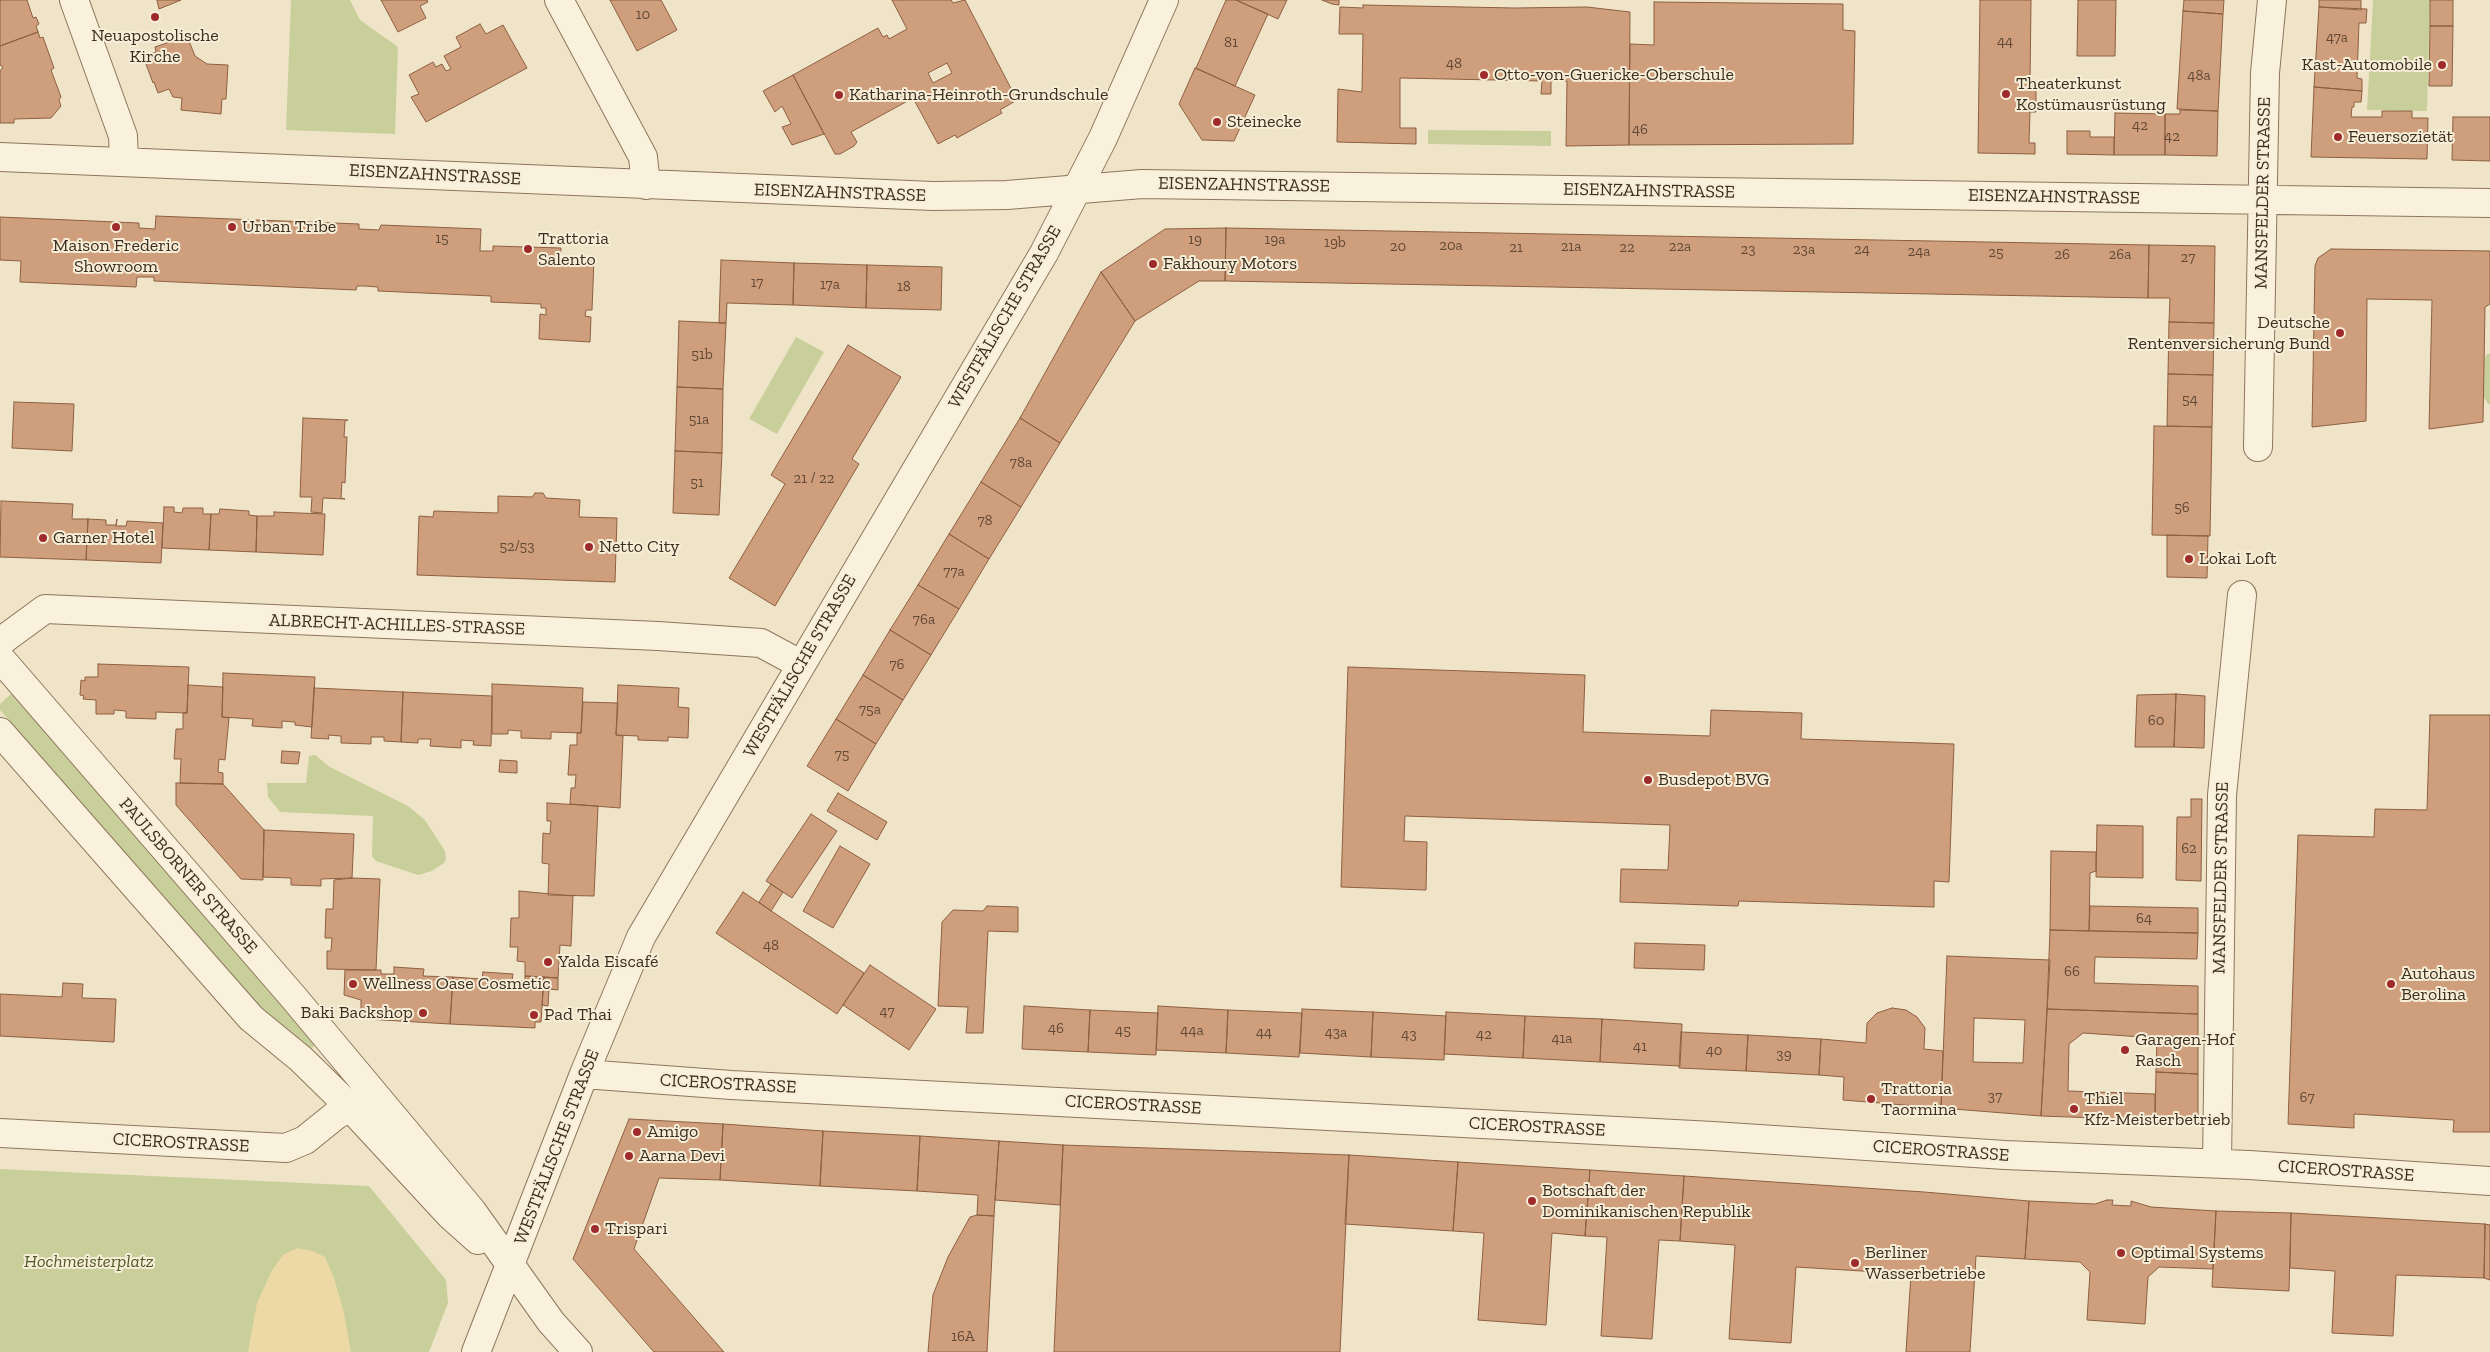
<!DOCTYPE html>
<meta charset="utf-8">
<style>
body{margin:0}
canvas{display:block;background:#f0e4c8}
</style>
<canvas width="2490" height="1352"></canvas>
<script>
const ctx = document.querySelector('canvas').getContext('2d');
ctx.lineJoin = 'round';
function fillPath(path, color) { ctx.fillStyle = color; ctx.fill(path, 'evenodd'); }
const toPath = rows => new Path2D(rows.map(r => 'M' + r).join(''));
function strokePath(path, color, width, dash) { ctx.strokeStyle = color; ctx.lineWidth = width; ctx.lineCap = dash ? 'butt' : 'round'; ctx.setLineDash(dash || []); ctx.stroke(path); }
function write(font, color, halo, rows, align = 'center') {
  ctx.font = font + ' "Zilla Slab",serif'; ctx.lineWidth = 4; ctx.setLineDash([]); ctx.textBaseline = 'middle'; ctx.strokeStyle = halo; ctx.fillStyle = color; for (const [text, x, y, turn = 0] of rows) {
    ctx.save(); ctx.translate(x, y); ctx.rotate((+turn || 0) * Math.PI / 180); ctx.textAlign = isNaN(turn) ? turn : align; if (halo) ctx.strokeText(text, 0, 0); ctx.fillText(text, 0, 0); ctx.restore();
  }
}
fillPath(toPath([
 [291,0,350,0,360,20,398,47,395,134,286,130],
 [2373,0,2430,0,2427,111,2367,110],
 [1428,130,1551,131,1551,146,1428,144],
 [796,337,824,352,777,434,749,419],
 [2487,354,2490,354,2490,404,2488,404,2483,396,2484,359],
 [13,692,317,1044,307,1052,254,1001,0,710,0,704],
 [315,755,330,767,408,806,425,820,445,851,446,859,444,863,432,871,418,875,376,861,372,856,373,816,280,812,268,797,267,783,306,783,309,756],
 [0,1169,369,1186,446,1280,448,1303,429,1352,0,1352]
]), '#c9cf9b');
fillPath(toPath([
 [297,1248,313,1251,325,1257,334,1278,344,1313,351,1352,248,1352,257,1303,272,1270,283,1255]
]), '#ecd9a5');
const building = toPath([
 [0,0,27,0,33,18,36,17,39,24,36,26,38,32,0,46,0,0],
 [157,0,181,0,159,9,157,0],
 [381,0,427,0,428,2,420,6,426,18,398,32,381,0],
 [610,0,661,0,677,30,637,51,610,0],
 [892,0,951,0,953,3,965,0,1017,100,1000,110,1002,113,957,138,955,135,938,144,913,98,851,132,857,142,854,146,840,154,835,154,793,75,878,28,883,37,887,35,889,39,907,29,892,0],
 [947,63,952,73,933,83,928,73,947,63],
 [1226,0,1236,0,1268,14,1235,86,1196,68,1226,0],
 [1236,0,1287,0,1278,19,1236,0],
 [1322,0,1339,0,1339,5,1332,4,1322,0],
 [1980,0,2031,0,2030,84,2036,84,2036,112,2030,112,2029,143,2035,143,2035,154,1978,153,1980,0],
 [2078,0,2116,0,2115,56,2077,56,2078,0],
 [2184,0,2224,0,2223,14,2183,11,2184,0],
 [2319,0,2361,0,2361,10,2319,7,2319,0],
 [2430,0,2453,0,2453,26,2430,26,2430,0],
 [1654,2,1843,4,1843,30,1855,31,1853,144,1629,145,1630,44,1654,45,1654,2],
 [1363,5,1515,8,1587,7,1630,12,1629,145,1566,146,1567,81,1551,81,1551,94,1541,94,1542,81,1400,78,1400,128,1416,128,1416,144,1337,142,1338,89,1362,92,1363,34,1339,34,1340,7,1363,8,1363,5],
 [2319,7,2367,9,2366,23,2359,23,2357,78,2362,79,2362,91,2314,87,2319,7],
 [2183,11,2223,14,2218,111,2177,109,2183,11],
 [480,24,486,34,503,25,527,68,426,122,411,97,419,94,409,75,433,62,436,67,442,64,446,71,451,69,444,56,461,47,456,37,480,24],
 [2430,26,2453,26,2452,86,2429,86,2430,26],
 [38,32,40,38,43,37,54,68,51,70,61,97,59,100,61,106,51,118,14,119,14,123,0,123,0,71,3,67,0,65,0,46,38,32],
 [187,36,195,56,207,64,228,65,226,99,222,99,221,114,181,110,182,98,173,97,169,89,158,93,154,82,153,83,143,56,156,52,155,47,187,36],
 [1195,68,1255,95,1234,141,1202,140,1179,104,1195,68],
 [793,75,824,134,792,145,782,127,791,124,782,106,775,112,763,91,793,75],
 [2314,87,2362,91,2361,102,2354,102,2354,107,2352,107,2351,117,2382,117,2382,111,2412,111,2412,118,2428,118,2427,159,2311,157,2314,87],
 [2180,110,2218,111,2217,156,2165,155,2165,114,2180,114,2180,110],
 [2115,113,2165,114,2165,155,2114,155,2115,113],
 [2453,117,2490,117,2490,161,2452,160,2453,117],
 [2067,131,2090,131,2090,137,2114,137,2114,155,2067,154,2067,131],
 [156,216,359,224,359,229,379,230,381,225,481,229,480,251,493,251,493,246,561,248,560,264,568,265,569,258,594,259,592,310,586,310,585,316,591,317,590,342,539,339,540,314,546,315,546,308,541,308,541,304,491,302,491,296,378,291,378,287,365,286,357,286,356,290,154,281,154,277,137,277,136,287,20,282,21,261,0,260,0,217,139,223,139,228,155,229,156,216],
 [1226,228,1225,281,1199,281,1135,321,1101,272,1165,229,1226,228],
 [1226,228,2149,245,2148,298,1225,281,1226,228],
 [2149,245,2215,246,2214,323,2169,322,2170,298,2148,298,2149,245],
 [2331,249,2490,251,2490,304,2485,307,2483,422,2429,429,2432,300,2367,299,2366,421,2312,427,2315,266,2318,258,2331,249],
 [721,260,794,263,793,305,727,303,726,323,719,323,721,260],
 [794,263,867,265,866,308,793,305,794,263],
 [867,265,942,267,941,310,866,308,867,265],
 [1101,272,1135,321,1060,443,1020,418,1101,272],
 [679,321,726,323,723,389,677,387,679,321],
 [2169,322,2214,323,2213,375,2168,374,2169,322],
 [848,345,901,377,852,459,859,464,775,606,729,578,785,484,771,475,848,345],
 [2168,374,2213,375,2212,427,2167,426,2168,374],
 [677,387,723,389,722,453,675,451,677,387],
 [14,402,74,404,72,451,12,448,14,402],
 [303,418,348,420,345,421,344,437,347,437,345,483,342,482,341,498,345,499,323,498,322,513,311,512,312,497,300,497,303,418],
 [1020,418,1060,443,1021,507,981,482,1020,418],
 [2154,426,2212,427,2210,536,2152,535,2154,426],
 [675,451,722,453,719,515,673,513,675,451],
 [981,482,1021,507,989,559,949,534,981,482],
 [535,493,543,493,546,498,580,500,579,517,617,518,615,582,417,575,419,516,433,517,434,511,498,513,498,496,532,497,535,493],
 [1,501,73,504,72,519,88,519,86,560,0,557,1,501],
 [164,507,174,507,174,512,182,513,183,508,203,508,203,514,211,514,209,550,162,548,164,507],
 [220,509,249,511,249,515,257,516,256,552,209,550,211,514,219,514,220,509],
 [274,512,325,514,323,555,256,552,257,516,274,516,274,512],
 [88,519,106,520,106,525,116,525,117,519,116,526,126,526,127,521,163,523,161,563,86,560,88,519],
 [949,534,989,559,959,609,918,585,949,534],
 [2167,535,2208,536,2207,578,2167,577,2167,535],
 [918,585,959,609,931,655,890,630,918,585],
 [890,630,931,655,903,700,863,675,890,630],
 [98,664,189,667,187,713,156,712,156,719,126,718,126,711,114,710,114,714,96,714,96,700,83,699,84,696,80,695,81,680,85,681,85,677,98,677,98,664],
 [1348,667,1585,675,1583,732,1710,736,1711,710,1802,713,1801,739,1954,744,1949,882,1934,881,1934,907,1739,901,1738,906,1620,902,1621,869,1668,870,1670,825,1405,816,1404,841,1427,842,1426,890,1341,887,1348,667],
 [223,673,315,677,312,727,295,725,295,722,282,721,282,728,252,726,253,719,222,717,223,673],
 [863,675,903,700,876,744,836,719,863,675],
 [492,684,583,688,581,733,551,732,551,739,521,738,521,731,508,730,508,734,492,734,492,684],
 [188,685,223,687,222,717,229,718,225,760,219,759,218,772,223,773,223,784,180,783,181,759,174,759,176,729,183,729,183,713,187,713,188,685],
 [618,685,679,688,678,707,689,708,688,738,668,737,668,741,638,740,638,736,616,735,618,685],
 [314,688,403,692,401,742,384,741,384,737,371,737,371,744,341,743,341,736,328,735,329,739,311,738,314,688],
 [403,692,492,696,491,746,473,745,474,741,461,740,461,748,430,746,431,739,418,739,418,743,401,742,403,692],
 [2176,694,2205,696,2204,748,2174,747,2176,694],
 [2176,694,2174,747,2135,747,2137,695,2176,694],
 [583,702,618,703,616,735,623,736,620,808,570,804,571,788,575,788,576,775,568,775,570,745,577,745,577,733,581,733,583,702],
 [2430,715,2490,715,2490,1132,2453,1132,2454,1120,2354,1114,2354,1128,2288,1124,2298,835,2374,837,2375,809,2427,810,2430,715],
 [836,719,876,744,848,791,807,766,836,719],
 [282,751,300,752,298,764,281,763,282,751],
 [500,760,517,761,517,773,499,772,500,760],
 [176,783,223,784,264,830,263,880,241,879,176,805,176,783],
 [838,793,887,822,877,840,827,811,838,793],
 [2191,799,2202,799,2201,881,2176,880,2177,817,2191,817,2191,799],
 [547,803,598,806,594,896,548,895,549,864,542,863,543,833,550,834,551,821,547,821,547,803],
 [811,814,837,831,792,898,766,881,811,814],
 [2097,825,2143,826,2143,878,2096,877,2097,825],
 [264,830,354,834,352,878,321,879,321,886,291,885,291,878,263,877,264,830],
 [840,846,870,864,833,928,803,911,840,846],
 [2051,851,2096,852,2096,871,2090,873,2089,931,2050,930,2051,851],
 [352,878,380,879,376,970,327,969,327,951,331,951,332,938,325,938,326,909,333,909,334,880,352,878],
 [771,884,783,892,771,911,759,902,771,884],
 [519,891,573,896,571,946,560,945,558,978,525,976,525,962,517,961,518,947,510,947,511,918,519,918,519,891],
 [743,892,864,973,837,1014,716,933,743,892],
 [987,906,1018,907,1018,932,988,931,983,1033,966,1033,968,1007,938,1006,942,922,953,910,983,911,987,906],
 [2090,906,2198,908,2198,933,2089,931,2090,906],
 [2050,930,2198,933,2197,959,2095,957,2094,983,2198,986,2198,1014,2047,1009,2050,930],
 [1635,943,1705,945,1704,970,1634,968,1635,943],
 [1947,956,2050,960,2041,1116,1941,1108,1947,956],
 [1974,1018,2025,1020,2023,1063,1973,1062,1974,1018],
 [870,965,936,1009,909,1050,843,1005,870,965],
 [394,967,424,969,423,976,453,977,450,1024,366,1019,366,1017,361,1017,361,1000,344,995,345,970,381,970,381,974,394,974,394,967],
 [483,972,513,974,512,981,525,981,525,976,544,977,541,1022,535,1022,535,1028,450,1024,453,977,482,979,483,972],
 [544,977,558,978,558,990,549,989,548,1006,542,1005,544,977],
 [63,983,83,984,82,998,116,999,114,1042,0,1036,0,994,62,997,63,983],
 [1024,1006,1090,1010,1088,1052,1022,1049,1024,1006],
 [1158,1006,1228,1010,1226,1053,1156,1050,1158,1006],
 [1892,1008,1906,1010,1917,1017,1925,1028,1924,1049,1943,1051,1941,1108,1843,1100,1844,1077,1819,1075,1821,1039,1866,1043,1867,1023,1877,1013,1892,1008],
 [1302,1009,1373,1012,1371,1057,1300,1053,1302,1009],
 [2047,1009,2198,1014,2198,1074,2156,1072,2157,1038,2083,1033,2069,1044,2068,1091,2155,1094,2155,1120,2041,1116,2047,1009],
 [1090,1010,1158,1013,1156,1055,1088,1052,1090,1010],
 [1228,1010,1302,1013,1299,1057,1226,1053,1228,1010],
 [1373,1012,1446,1016,1444,1060,1371,1057,1373,1012],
 [1446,1012,1525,1016,1523,1058,1444,1054,1446,1012],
 [1525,1016,1602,1019,1600,1062,1523,1058,1525,1016],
 [1602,1019,1682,1024,1680,1066,1600,1062,1602,1019],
 [1681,1032,1748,1035,1746,1071,1679,1068,1681,1032],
 [1748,1035,1821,1039,1819,1075,1746,1071,1748,1035],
 [2156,1072,2198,1074,2198,1121,2155,1120,2156,1072],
 [629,1119,723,1124,720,1180,659,1178,634,1249,724,1352,654,1352,573,1259,629,1119],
 [723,1124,823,1131,820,1186,720,1180,723,1124],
 [823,1131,920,1136,917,1191,820,1186,823,1131],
 [920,1136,999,1141,994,1216,977,1215,978,1195,917,1191,920,1136],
 [999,1141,1063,1145,1060,1205,995,1200,999,1141],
 [1063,1145,1349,1155,1340,1352,1054,1352,1063,1145],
 [1349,1155,1458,1162,1453,1231,1345,1224,1349,1155],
 [1458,1162,1590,1170,1585,1236,1552,1233,1546,1325,1478,1320,1484,1233,1453,1231,1458,1162],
 [1590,1170,1684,1176,1680,1241,1659,1240,1652,1339,1601,1336,1607,1237,1585,1236,1590,1170],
 [1684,1176,1924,1192,2029,1201,2025,1259,1976,1256,1970,1352,1906,1352,1911,1274,1796,1267,1791,1343,1729,1339,1735,1245,1680,1241,1684,1176],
 [2107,1200,2113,1200,2112,1205,2131,1206,2131,1201,2151,1207,2216,1211,2213,1269,2159,1267,2148,1277,2145,1324,2087,1320,2090,1272,2080,1262,2025,1259,2029,1201,2095,1204,2107,1200],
 [2216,1211,2291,1213,2289,1291,2212,1287,2216,1211],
 [2291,1213,2485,1224,2484,1278,2396,1275,2393,1336,2332,1333,2335,1271,2290,1268,2291,1213],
 [977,1215,994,1216,987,1352,928,1352,933,1295,948,1257,970,1217,977,1215],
 [2485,1224,2490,1225,2490,1280,2484,1278,2485,1224]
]);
fillPath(building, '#cf9f7d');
strokePath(building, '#8d5f41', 1);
const minor = toPath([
 [74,0,123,136,124,161],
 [559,0,643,157,646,185],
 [0,157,933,196,1007,195,1142,184,2490,203],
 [2258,447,2265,73,2272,0],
 [0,642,45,609,658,636,761,643,800,664],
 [0,658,294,998,472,1211,551,1322,578,1352],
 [0,732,251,1018,301,1059,350,1107,450,1215,478,1240],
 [584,1074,731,1085,1713,1136,2005,1155,2249,1165,2490,1181],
 [0,1133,286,1148,305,1140,336,1115,365,1100],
 [2217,1163,2222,795,2242,595],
 [476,1352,584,1074,641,937,1044,253,1103,138,1164,0]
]);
strokePath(minor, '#8d765c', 30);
strokePath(minor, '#faf1dc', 28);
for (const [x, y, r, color] of [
 [155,17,5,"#9e2a2b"],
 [2442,65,5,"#9e2a2b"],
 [1484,75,5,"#9e2a2b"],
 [2006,94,5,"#9e2a2b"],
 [839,95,5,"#9e2a2b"],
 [1217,122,5,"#9e2a2b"],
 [2338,137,5,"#9e2a2b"],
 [116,227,5,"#9e2a2b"],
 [232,227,5,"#9e2a2b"],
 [528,249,5,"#9e2a2b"],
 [1153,264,5,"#9e2a2b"],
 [2340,333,5,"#9e2a2b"],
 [43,538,5,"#9e2a2b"],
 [589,547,5,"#9e2a2b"],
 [2189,559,5,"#9e2a2b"],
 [1648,780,5,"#9e2a2b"],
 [548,962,5,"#9e2a2b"],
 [353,984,5,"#9e2a2b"],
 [2391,984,5,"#9e2a2b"],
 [423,1013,5,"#9e2a2b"],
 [534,1015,5,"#9e2a2b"],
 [2125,1050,5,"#9e2a2b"],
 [1871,1099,5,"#9e2a2b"],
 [2074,1109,5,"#9e2a2b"],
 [637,1132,5,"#9e2a2b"],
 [629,1156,5,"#9e2a2b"],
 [1532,1201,5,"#9e2a2b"],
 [595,1229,5,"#9e2a2b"],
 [2121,1253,5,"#9e2a2b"],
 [1855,1263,5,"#9e2a2b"]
]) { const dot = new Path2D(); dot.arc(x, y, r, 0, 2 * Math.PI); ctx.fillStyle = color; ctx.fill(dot); strokePath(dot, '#f7eed8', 2); }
write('15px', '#624a37', null, [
 ["10",643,15],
 ["47a",2337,38],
 ["44",2005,42],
 ["81",1231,43],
 ["48",1454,64],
 ["48a",2199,76],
 ["42",2140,126],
 ["46",1640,130],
 ["42",2172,137],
 ["15",442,239],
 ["19",1195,240],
 ["19a",1275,240],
 ["19b",1335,243],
 ["20a",1451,246],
 ["20",1398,247],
 ["21a",1571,247],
 ["22a",1680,247],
 ["21",1516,248],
 ["22",1627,248],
 ["23",1748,250],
 ["23a",1804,250],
 ["24",1862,250],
 ["24a",1919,252],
 ["25",1996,253],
 ["26",2062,255],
 ["26a",2120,255],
 ["27",2188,258],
 ["17",757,283],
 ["17a",830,285],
 ["18",904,287],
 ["51b",702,355],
 ["54",2190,400],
 ["51a",699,420],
 ["78a",1021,463],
 ["21 / 22",814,479],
 ["51",697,483],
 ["56",2182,508],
 ["78",985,521],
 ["52/53",517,547],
 ["77a",954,572],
 ["76a",924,620],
 ["76",897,665],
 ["75a",870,710],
 ["60",2156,721],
 ["75",842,755],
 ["62",2189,849],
 ["64",2144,919],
 ["48",771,946],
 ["66",2072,972],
 ["47",887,1012],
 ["46",1056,1029],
 ["45",1123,1031],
 ["44a",1192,1031],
 ["44",1264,1033],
 ["43a",1336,1033],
 ["43",1409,1035],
 ["42",1484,1035],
 ["41a",1562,1039],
 ["41",1640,1047],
 ["40",1714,1051],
 ["39",1784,1055],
 ["37",1995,1097],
 ["67",2307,1098],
 ["16A",963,1337]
]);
write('18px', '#3d2e20', '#f7eed8', [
 ["Neuapostolische",155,36,"center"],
 ["Kirche",155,57,"center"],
 ["Kast-Automobile",2432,65,"right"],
 ["Otto-von-Guericke-Oberschule",1494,75],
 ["Theaterkunst",2016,84],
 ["Kostümausrüstung",2016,105],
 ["Katharina-Heinroth-Grundschule",849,95],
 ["Steinecke",1227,122],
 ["Feuersozietät",2348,137],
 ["Urban Tribe",242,227],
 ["Trattoria",538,239],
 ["Salento",538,260],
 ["Maison Frederic",116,246,"center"],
 ["Showroom",116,267,"center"],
 ["Fakhoury Motors",1163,264],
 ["Deutsche",2330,323,"right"],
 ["Rentenversicherung Bund",2330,344,"right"],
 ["Garner Hotel",53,538],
 ["Netto City",599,547],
 ["Lokai Loft",2199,559],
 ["Busdepot BVG",1658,780],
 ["Yalda Eiscafé",558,962],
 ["Autohaus",2401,974],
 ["Berolina",2401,995],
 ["Wellness Oase Cosmetic",363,984],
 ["Baki Backshop",413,1013,"right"],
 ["Pad Thai",544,1015],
 ["Garagen-Hof",2135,1040],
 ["Rasch",2135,1061],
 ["Trattoria",1881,1089],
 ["Taormina",1881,1110],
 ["Thiel",2084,1099],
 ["Kfz-Meisterbetrieb",2084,1120],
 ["Amigo",647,1132],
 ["Aarna Devi",639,1156],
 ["Botschaft der",1542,1191],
 ["Dominikanischen Republik",1542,1212],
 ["Trispari",605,1229],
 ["Berliner",1865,1253],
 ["Wasserbetriebe",1865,1274],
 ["Optimal Systems",2131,1253]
], 'left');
write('18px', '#3d2e20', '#f7eed8', [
 ["EISENZAHNSTRASSE",435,175,3],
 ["EISENZAHNSTRASSE",1244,185,1],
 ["EISENZAHNSTRASSE",1649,191,1],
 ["EISENZAHNSTRASSE",840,193,2],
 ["MANSFELDER STRASSE",2263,193,-89],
 ["EISENZAHNSTRASSE",2054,197,1],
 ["WESTFÄLISCHE STRASSE",1005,317,-60],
 ["ALBRECHT-ACHILLES-STRASSE",397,625,2],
 ["WESTFÄLISCHE STRASSE",800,666,-60],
 ["PAULSBORNER STRASSE",188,876,49],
 ["MANSFELDER STRASSE",2221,878,-89],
 ["CICEROSTRASSE",728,1084,3],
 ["CICEROSTRASSE",1133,1105,3],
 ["CICEROSTRASSE",1537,1127,3],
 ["CICEROSTRASSE",181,1143,3],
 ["WESTFÄLISCHE STRASSE",557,1147,-69],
 ["CICEROSTRASSE",1941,1151,4],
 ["CICEROSTRASSE",2346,1171,4]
]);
write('italic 18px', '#4d5a26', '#f7eed8', [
 ["Hochmeisterplatz",89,1262]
]);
</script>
